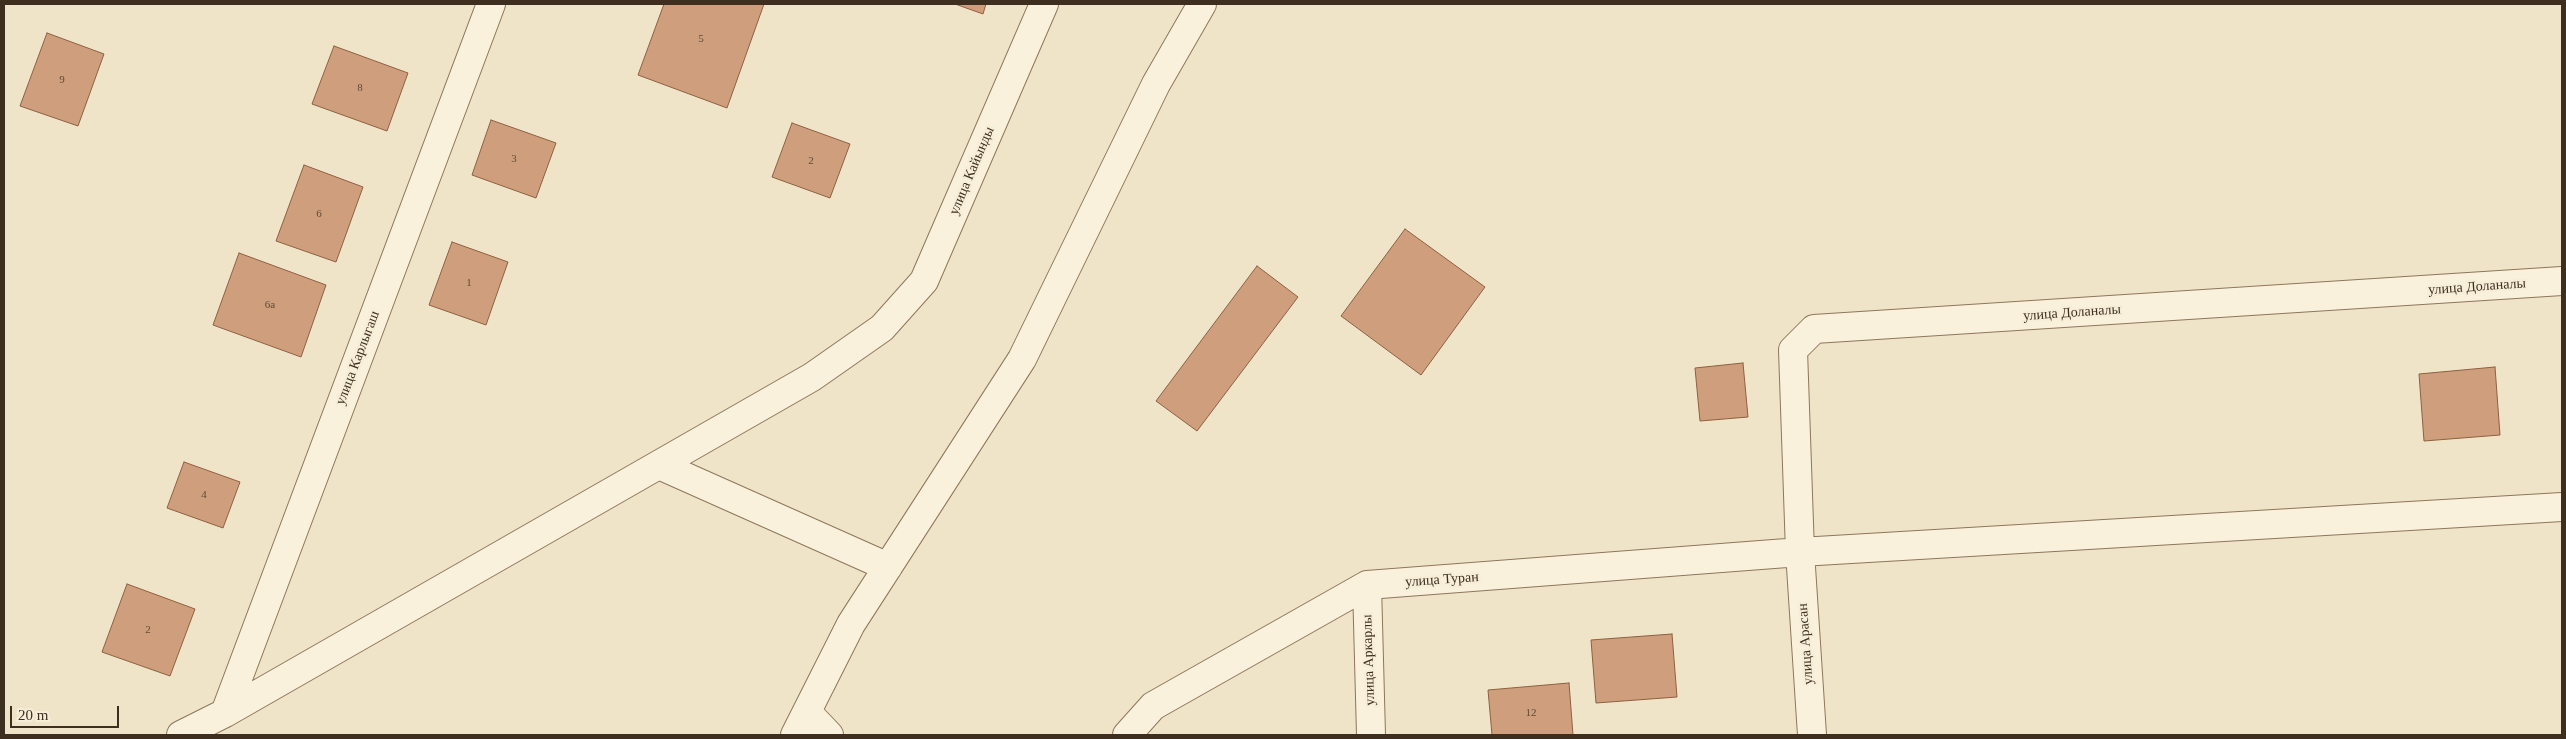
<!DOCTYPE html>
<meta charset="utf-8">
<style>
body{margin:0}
#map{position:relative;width:2566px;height:739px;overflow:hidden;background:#f0e4c8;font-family:"Times New Roman",serif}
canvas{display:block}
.frame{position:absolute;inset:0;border:5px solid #3d2e20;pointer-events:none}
.scale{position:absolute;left:10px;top:706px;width:109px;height:22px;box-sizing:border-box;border:2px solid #3d2e20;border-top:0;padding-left:6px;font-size:15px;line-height:18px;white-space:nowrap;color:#3d2e20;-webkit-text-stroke:4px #f7eed8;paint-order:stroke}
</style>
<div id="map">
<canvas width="2566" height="739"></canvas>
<div class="frame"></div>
<div class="scale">20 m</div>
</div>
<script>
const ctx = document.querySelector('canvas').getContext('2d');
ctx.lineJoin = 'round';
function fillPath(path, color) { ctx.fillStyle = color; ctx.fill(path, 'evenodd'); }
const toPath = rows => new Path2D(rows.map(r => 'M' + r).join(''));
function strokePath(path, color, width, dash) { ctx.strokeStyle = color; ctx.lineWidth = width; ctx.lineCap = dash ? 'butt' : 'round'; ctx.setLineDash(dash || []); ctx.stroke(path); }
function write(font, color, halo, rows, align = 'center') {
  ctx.font = font + ' "Times New Roman",serif'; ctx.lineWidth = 5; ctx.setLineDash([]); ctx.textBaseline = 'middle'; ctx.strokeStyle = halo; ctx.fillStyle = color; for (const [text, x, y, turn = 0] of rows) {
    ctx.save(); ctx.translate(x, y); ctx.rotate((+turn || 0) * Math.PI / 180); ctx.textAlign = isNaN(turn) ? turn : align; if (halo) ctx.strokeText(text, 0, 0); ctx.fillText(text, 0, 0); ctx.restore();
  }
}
const building = toPath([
 [664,4,764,4,727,108,638,75,664,4],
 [955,4,986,4,983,14,955,4],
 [47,33,104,54,78,126,20,106,47,33],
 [334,46,408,73,387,131,312,104,334,46],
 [491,120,556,143,536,198,472,175,491,120],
 [792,123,850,144,830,198,772,177,792,123],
 [304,165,363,187,336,262,276,241,304,165],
 [1405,229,1485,287,1421,375,1341,316,1405,229],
 [452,242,508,262,486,325,429,305,452,242],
 [239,253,326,285,301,357,213,325,239,253],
 [1257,266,1298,297,1197,431,1156,401,1257,266],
 [1743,363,1748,417,1700,421,1695,368,1743,363],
 [2495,367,2500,435,2424,441,2419,374,2495,367],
 [184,462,240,482,223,528,167,508,184,462],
 [127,584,195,609,170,676,102,652,127,584],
 [1672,634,1677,697,1596,703,1591,640,1672,634],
 [1569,683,1573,735,1492,735,1488,690,1569,683]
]);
fillPath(building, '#cf9f7d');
strokePath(building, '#8d5f41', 1);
const minor = toPath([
 [659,465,888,567],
 [1367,585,1371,735],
 [807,712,829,735],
 [225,713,491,4],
 [181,735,225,713,812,377,882,328,924,281,1044,4],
 [795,735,851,624,1022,359,1156,84,1202,4],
 [1127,735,1153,706,1367,585,1800,552,2562,507],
 [1812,735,1800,552,1793,350,1814,329,2562,281]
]);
strokePath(minor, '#8d765c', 30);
strokePath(minor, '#faf1dc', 28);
write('11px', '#624a37', null, [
 ["5",701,39],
 ["9",62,80],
 ["8",360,88],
 ["3",514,159],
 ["2",811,161],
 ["6",319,214],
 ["1",469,283],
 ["6а",270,305],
 ["4",204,495],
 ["2",148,630],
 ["12",1531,713]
]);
write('14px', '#3d2e20', '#f7eed8', [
 ["улица Кайынды",972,171,-67],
 ["улица Доланалы",2477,287,-4],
 ["улица Доланалы",2072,313,-4],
 ["улица Карлыгаш",358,358,-69],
 ["улица Туран",1442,580,-4],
 ["улица Арасан",1806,644,-94],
 ["улица Аркарлы",1369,660,-92]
]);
</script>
